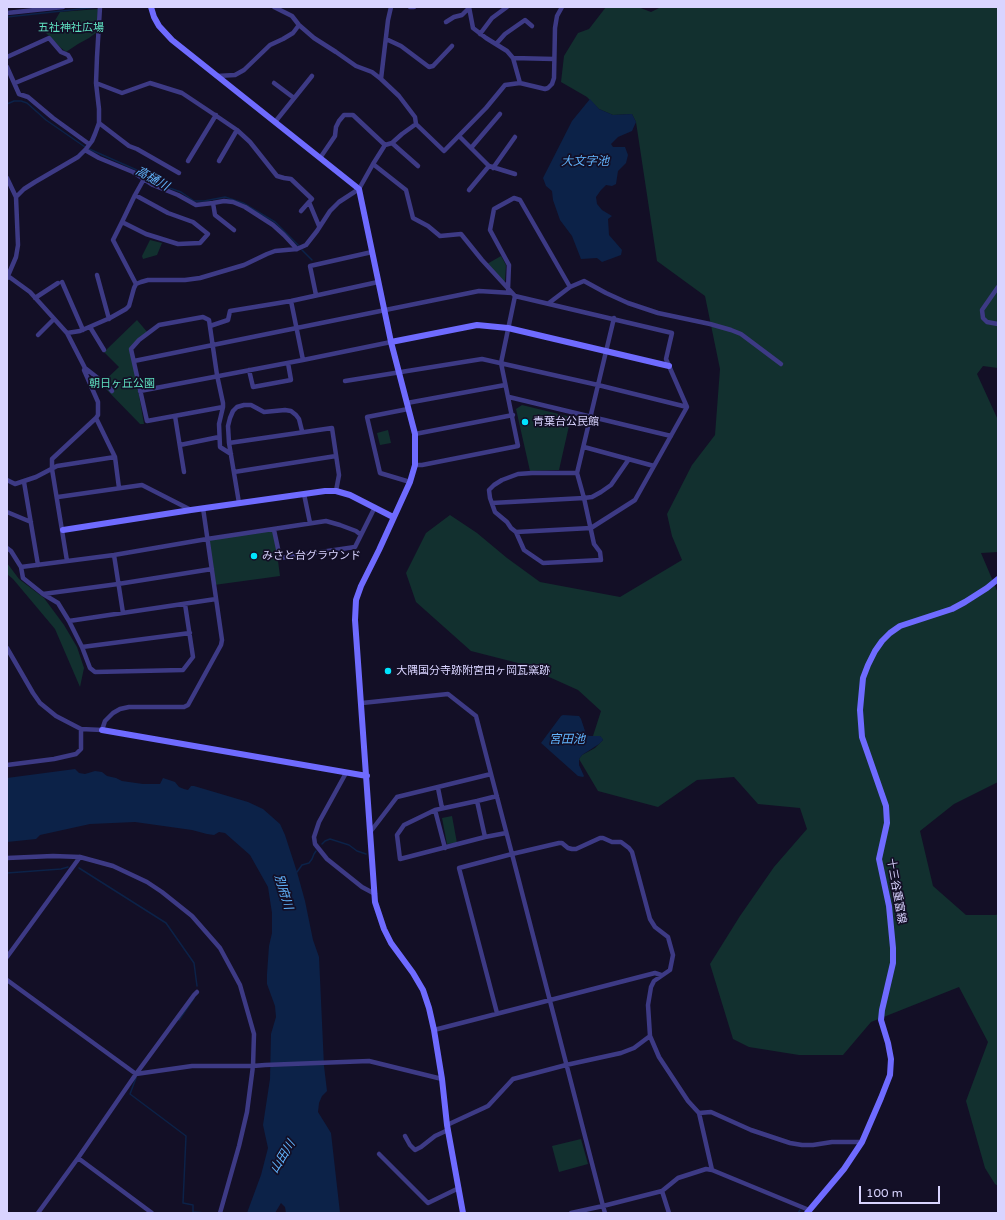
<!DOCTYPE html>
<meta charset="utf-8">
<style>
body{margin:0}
#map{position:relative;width:1005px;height:1220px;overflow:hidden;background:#130f26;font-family:"Varela Round",sans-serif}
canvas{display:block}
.frame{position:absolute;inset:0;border:8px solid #d9d4ff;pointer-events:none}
.scale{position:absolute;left:859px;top:1186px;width:81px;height:18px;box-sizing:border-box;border:2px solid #d9d4ff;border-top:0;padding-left:5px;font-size:12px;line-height:14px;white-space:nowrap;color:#d9d4ff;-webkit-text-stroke:3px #130f26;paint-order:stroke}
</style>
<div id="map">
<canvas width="1005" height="1220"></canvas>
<div class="frame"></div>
<div class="scale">100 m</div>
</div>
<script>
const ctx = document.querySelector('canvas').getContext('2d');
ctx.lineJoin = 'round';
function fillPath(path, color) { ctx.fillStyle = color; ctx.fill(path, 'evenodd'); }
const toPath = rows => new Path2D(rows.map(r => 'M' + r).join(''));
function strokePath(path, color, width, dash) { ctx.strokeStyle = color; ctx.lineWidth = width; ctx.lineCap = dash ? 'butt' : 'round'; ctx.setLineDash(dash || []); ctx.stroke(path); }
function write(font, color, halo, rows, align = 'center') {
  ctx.font = font + ' "Varela Round","Noto Sans JP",sans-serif'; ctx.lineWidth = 3.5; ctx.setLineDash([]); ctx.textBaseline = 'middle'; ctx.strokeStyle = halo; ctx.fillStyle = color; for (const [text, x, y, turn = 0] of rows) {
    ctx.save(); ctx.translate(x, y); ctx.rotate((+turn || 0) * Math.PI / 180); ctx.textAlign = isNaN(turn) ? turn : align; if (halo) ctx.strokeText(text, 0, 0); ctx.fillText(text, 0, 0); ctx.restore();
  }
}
fillPath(toPath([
 [606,7,638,7,651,12,661,7,998,7,998,368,983,366,977,374,998,420,998,552,981,553,998,593,998,782,954,804,920,831,933,886,966,915,996,915,998,914,998,1186,995,1184,985,1168,966,1101,988,1042,959,987,871,1022,843,1055,799,1055,749,1047,733,1039,710,964,740,916,774,867,807,829,800,808,758,804,734,777,697,780,658,807,598,791,579,759,582,755,595,748,603,740,600,736,593,736,601,711,578,690,518,663,471,651,416,602,406,573,426,533,450,515,477,533,507,558,540,582,620,597,682,560,672,536,667,514,692,465,715,435,720,369,705,296,657,261,636,122,632,114,613,115,599,109,587,97,561,82,564,56,578,33,589,29],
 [98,9,97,32,89,38,78,44,66,52,61,48,46,33,50,29,60,12],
 [150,240,162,243,157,255,143,259,142,256],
 [501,256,506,265,505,281,503,281,487,264],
 [137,320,148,333,131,349,144,424,140,424,101,384,119,367,104,352],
 [522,405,571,417,559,470,530,471,516,409],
 [388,430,391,443,380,445,377,433],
 [274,530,280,576,214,585,207,539],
 [7,563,19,579,44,598,64,625,77,647,84,668,80,687,55,629,13,579,7,574],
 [452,816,457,843,447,844,442,818],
 [581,1139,588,1164,559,1172,552,1146]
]), '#12302f');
fillPath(toPath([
 [590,99,599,109,613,115,632,114,636,122,632,131,618,137,611,144,613,147,625,147,628,155,626,163,618,171,616,184,612,186,606,185,601,190,596,197,597,204,602,210,612,216,608,219,609,235,622,250,621,255,602,262,597,258,581,259,572,236,560,220,553,200,552,191,546,186,543,178,572,121],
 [563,715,579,716,581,719,586,734,589,736,600,736,602,738,603,740,599,744,582,755,579,759,579,765,584,776,583,777,578,776,541,743,561,716],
 [75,769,79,773,85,774,95,771,102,772,107,776,116,778,122,781,143,784,160,784,163,778,175,782,179,787,184,789,188,790,191,786,194,786,248,802,263,809,280,824,285,835,297,872,305,901,313,940,319,957,324,1066,327,1091,322,1096,319,1103,318,1112,331,1133,340,1213,286,1213,285,1207,281,1203,275,1213,247,1213,261,1175,268,1148,263,1125,270,1079,271,1034,276,1017,275,1006,267,984,267,974,269,946,272,933,272,913,268,887,250,855,225,833,219,832,214,835,207,834,192,830,135,822,90,824,40,835,36,839,7,842,7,778]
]), '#0c2248');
strokePath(toPath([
 [7,17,98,7],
 [7,104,14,101,21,101,27,103,46,120,85,147],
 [89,149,139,171,158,184,181,192,194,201,204,201,225,197,243,203,275,222,299,246],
 [302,250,312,260],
 [322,844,325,841,330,839,349,845,357,851,366,854],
 [79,868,166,923,194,963,197,986],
 [297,872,302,865,309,863,312,859,314,854,316,851],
 [7,873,61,869,68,867],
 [179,1020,194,998],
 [136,1078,130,1094,186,1136,183,1203,193,1205,193,1212,206,1213],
 [798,1213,800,1210]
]), '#0c2248', 1.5);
strokePath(toPath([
 [274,7,292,16,299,25,314,38,336,52,356,66,372,72,381,79],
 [391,7,388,20,381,79,399,96,415,117,416,124,444,151,486,108,505,85,520,83,545,89,548,88,552,84,554,78,555,28,557,16,562,7],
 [410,7,414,7],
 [469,7,473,28,486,38,507,51,513,58,520,83],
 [7,13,63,7],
 [446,22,454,17,462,15,469,8],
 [480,34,492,18,507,7],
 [386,39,401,46,429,67,433,66,452,46],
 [496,44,505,34,525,20,532,26],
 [7,57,49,38,61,52,68,55,71,60,15,83],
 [513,58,554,59],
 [7,67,19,94,28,97,53,118,89,144],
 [217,76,235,75,244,70,270,45,283,39,293,33,299,25],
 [96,83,122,93,150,83,182,93,215,115,237,130,250,142,277,176,284,178,291,179,312,199,309,202,319,226],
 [274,83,294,98],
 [275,122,312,76],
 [99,123,129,146,137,149,179,173],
 [459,136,489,166,515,174],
 [392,143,418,166],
 [471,148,500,114],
 [85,150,99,158,133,172,153,185,178,195,196,205,213,203,224,201,233,202,245,207,273,225,284,235,297,249],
 [320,158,335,136,336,127,339,121,344,115,353,115,385,145],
 [188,161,216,115],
 [219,161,237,130],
 [373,164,406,190,413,218,428,226,440,236,461,234,482,260,515,296,672,333,666,359,687,407,635,500,591,528,516,532],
 [493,168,515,137],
 [7,178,16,197,18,245,16,257,7,278],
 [469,190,489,166],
 [135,195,144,179],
 [16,197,24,189,35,182,78,157,86,149,92,141,95,134,99,123,99,109,96,83,97,57,100,7],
 [213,203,215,215,234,230],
 [301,211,309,202],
 [122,222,146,234,178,244,200,243,208,234,193,222,168,213,135,195,122,222,113,240,136,284],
 [97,275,109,319],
 [8,276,30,292,67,333,80,331,110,318,126,309,129,306,134,288,136,284,141,282,148,280,185,280,200,278,244,265,267,254,275,251,297,249,306,245,317,231,330,211,339,202,359,189,373,164,385,145,392,143,402,134,416,124],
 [62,282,83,330],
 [570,287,584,281,606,293,628,303,658,313,710,324,731,330,741,334,781,364],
 [998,287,982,310,983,318,987,322,998,324],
 [508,289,509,265,490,230,494,209,514,198,520,200,570,287,549,303],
 [316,295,310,266,372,252],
 [35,298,58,283],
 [291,301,303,360],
 [210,326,228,320,230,311,291,301,378,282],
 [90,327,104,350],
 [67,333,85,368,84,370,98,402,98,415,96,418],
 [38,335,54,319],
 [134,361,479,291,512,293],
 [85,368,108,386,112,391],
 [249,370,253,387,291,380,288,363],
 [345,381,482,359,598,385,687,407],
 [140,391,303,360,391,342],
 [509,397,671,436],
 [407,403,505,385],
 [223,407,147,421,131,349,139,340,159,325,203,317,209,320,217,375,223,403,223,407,219,424,220,447,231,454],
 [408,409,367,417,380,473,410,482],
 [175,416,184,472],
 [415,434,513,415],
 [229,443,332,428,339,475,336,491],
 [180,445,219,437],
 [584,447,654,466],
 [415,465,422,465,518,446,501,363,515,296],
 [234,472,336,456],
 [577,473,532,473,518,474,502,480,494,485,489,490,490,498,495,512,507,522,511,528,516,532,524,550,543,563,601,560,600,552,594,544,584,498,577,473,614,318],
 [7,480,15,484,36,477,57,466,115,457],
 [24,482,38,565],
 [304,494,310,523],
 [58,497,142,485,191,510],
 [239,503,229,443,228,426,230,418,233,411,237,407,244,405,251,405,264,412,285,410,291,411,296,415,299,419,302,431],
 [492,503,584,498,592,497,601,492,611,485,629,459],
 [7,512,31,522],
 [274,530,280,558,355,547,375,507],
 [7,548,11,551,21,567,23,578,43,594,58,603,69,621,82,647,90,668,95,672,183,670,193,657,185,604],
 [114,555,123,613],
 [67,561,52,469,52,459,96,418,115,457,119,488],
 [21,567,114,555,207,539,326,521,340,525,356,531,361,535],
 [43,594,118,584,212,569],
 [69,621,216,599],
 [82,647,190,633],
 [7,648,33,693,40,703,56,716,81,729,102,730,105,721,113,713,120,709,129,707,184,707,188,705,221,645,222,640,203,508],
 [362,703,448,694,476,716,491,774],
 [7,765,54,759,76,754,81,749,81,729],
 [346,773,319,822,314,837,315,844,327,859,362,887,375,894],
 [438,788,442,808],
 [497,796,477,801,435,810,404,825,397,835,400,859,485,837,506,833],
 [477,801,485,837],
 [435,810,445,848],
 [371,831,397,797,491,774,512,854,559,843,562,843,568,848,572,849,576,849,600,838,603,838,612,842,621,842,629,848,632,852,650,919,655,927,668,937,673,955,670,970,654,981,651,987,648,1005,650,1036,659,1057,688,1101,699,1113,712,1170],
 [7,858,53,856,80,857,113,866,147,882,162,892,192,916,220,948,240,985,254,1034,253,1066,247,1112,239,1146,220,1213],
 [7,957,80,857],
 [7,980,136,1074,192,1066,253,1066,265,1065,369,1061,442,1079],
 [497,1013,459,868,512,854,603,1206,571,1213],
 [434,1030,655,973,661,975],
 [699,1113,711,1112,751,1130,790,1143,802,1145,813,1145,832,1142,862,1142],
 [447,1125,488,1106,513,1079,566,1065,621,1053,634,1048,650,1036],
 [405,1136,410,1145,415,1150,421,1147,435,1136,448,1130],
 [379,1154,428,1203,459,1188],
 [78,1158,152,1213],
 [662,1191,669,1213],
 [38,1213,78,1158,136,1074,194,995,197,992],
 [605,1213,603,1206,662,1191,678,1178,706,1169,712,1170,809,1210]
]), '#3d3a85', 4.5);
strokePath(toPath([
 [151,7,154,17,159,26,172,40,359,189,391,342,415,434,415,465,410,482,379,550,361,586,356,600,355,620,375,902,384,929,391,943,413,973,423,990,429,1008,434,1030,442,1079,447,1125,463,1213],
 [391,342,477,325,508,328,669,366],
 [63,530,191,510,325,491,336,491,350,495,393,517],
 [102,730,367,776],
 [807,1213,844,1169,862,1142,881,1098,890,1075,891,1059,888,1043,881,1020,882,1010,893,963,893,948,889,906,879,859,887,823,886,806,862,737,860,710,863,678,868,665,875,651,882,641,890,633,900,626,952,609,965,602,987,588,998,579]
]), '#6f6bff', 6);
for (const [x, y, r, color] of [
 [525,422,4,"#00e5ff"],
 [254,556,4,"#00e5ff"],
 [388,671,4,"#00e5ff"]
]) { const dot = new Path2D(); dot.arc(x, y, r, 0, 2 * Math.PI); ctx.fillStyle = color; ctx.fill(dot); strokePath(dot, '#130f26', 1.5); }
write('11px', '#5fe0c0', '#130f26', [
 ["五社神社広場",71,28],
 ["朝日ヶ丘公園",122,384]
]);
write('11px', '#d9d4ff', '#130f26', [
 ["青葉台公民館",533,422],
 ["みさと台グラウンド",262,556],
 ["大隅国分寺跡附宮田ヶ岡瓦窯跡",396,671]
], 'left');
write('11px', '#d9d4ff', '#130f26', [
 ["十三谷重富線",896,891,80]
]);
write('italic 12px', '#62b6ff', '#130f26', [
 ["大文字池",585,162],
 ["高樋川",152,179,29],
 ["宮田池",567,740],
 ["別府川",283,892,73],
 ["山田川",283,1157,-58]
]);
</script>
